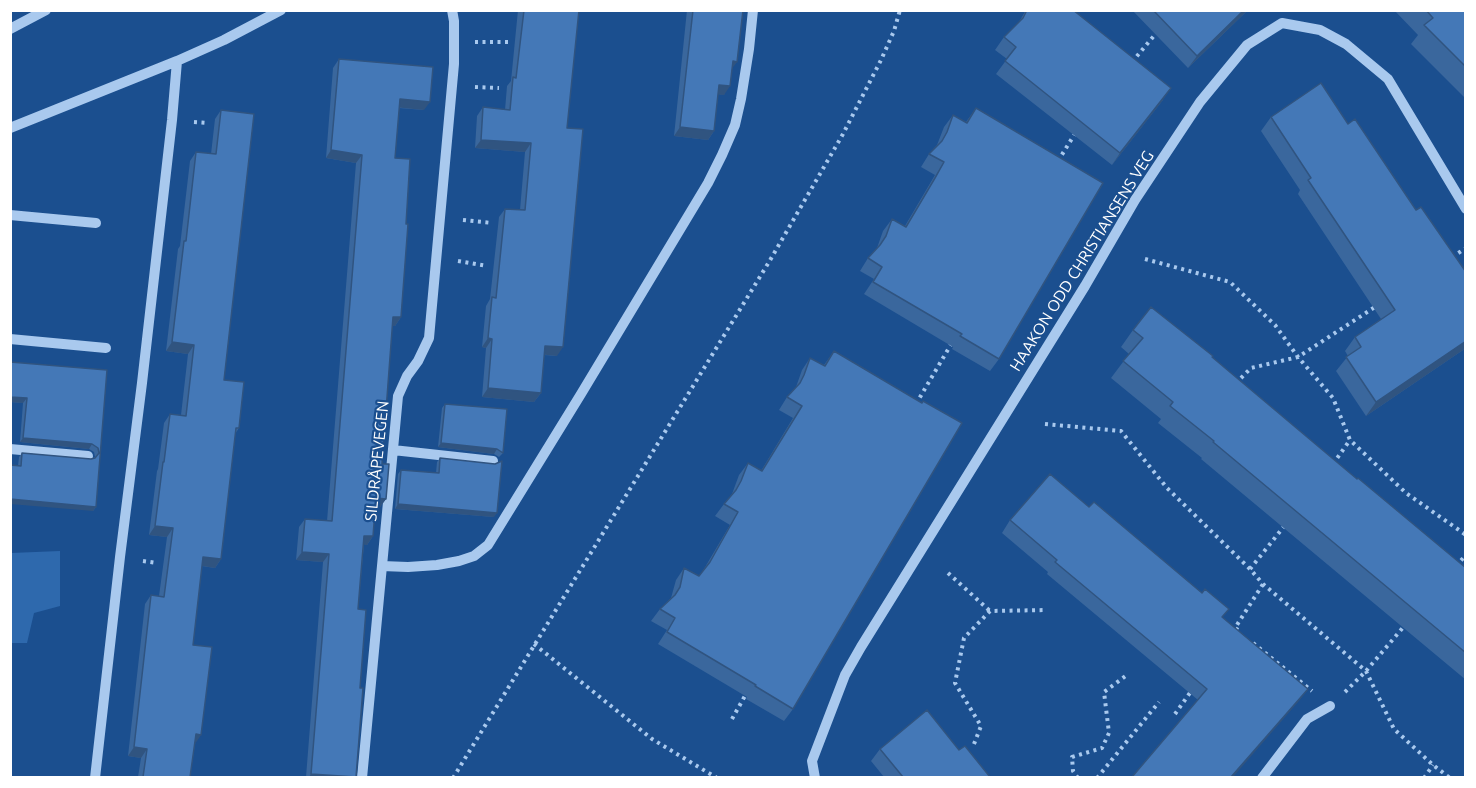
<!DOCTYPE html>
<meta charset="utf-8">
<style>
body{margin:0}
#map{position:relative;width:1476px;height:788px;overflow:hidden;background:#1b4f8f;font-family:Ubuntu,sans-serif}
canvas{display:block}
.frame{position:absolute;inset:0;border:12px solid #fff;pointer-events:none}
</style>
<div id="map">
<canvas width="1476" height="788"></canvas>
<div class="frame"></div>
</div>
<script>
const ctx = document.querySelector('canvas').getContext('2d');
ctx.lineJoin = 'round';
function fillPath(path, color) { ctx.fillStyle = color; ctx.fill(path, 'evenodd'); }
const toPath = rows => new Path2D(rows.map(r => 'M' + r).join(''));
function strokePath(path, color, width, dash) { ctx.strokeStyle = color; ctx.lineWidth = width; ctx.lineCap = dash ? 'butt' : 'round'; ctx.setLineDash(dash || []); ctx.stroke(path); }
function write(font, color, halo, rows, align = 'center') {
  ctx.font = font + ' Ubuntu,sans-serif'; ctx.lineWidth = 4.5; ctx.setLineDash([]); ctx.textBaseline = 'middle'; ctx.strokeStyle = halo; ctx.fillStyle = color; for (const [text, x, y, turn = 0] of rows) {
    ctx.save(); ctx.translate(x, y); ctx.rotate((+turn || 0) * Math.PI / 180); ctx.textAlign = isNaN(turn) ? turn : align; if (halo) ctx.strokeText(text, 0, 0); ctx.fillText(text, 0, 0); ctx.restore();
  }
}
fillPath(toPath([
 [60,551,60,606,34,613,27,643,11,643,11,553]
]), '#2e69ad');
strokePath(toPath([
 [475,42,510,42],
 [1132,62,1158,31],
 [475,87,499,88],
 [194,122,208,123],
 [1058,161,1076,132],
 [463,220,492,223],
 [1452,257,1466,248],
 [1145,259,1230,282,1275,325,1298,357,1333,398,1350,440,1406,493,1466,535],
 [458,261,487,266],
 [1241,378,1251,368,1298,357,1378,305],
 [916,404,953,341],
 [1045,424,1121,431,1167,488,1250,569,1263,584,1366,671,1394,729,1433,765,1450,778],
 [1333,464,1350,440],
 [143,561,157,563],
 [1456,566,1466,555],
 [1250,569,1286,524],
 [948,573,990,611],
 [1238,630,1235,628,1263,584],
 [1253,643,1312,691],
 [534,644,652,739,717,778],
 [1345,692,1366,671,1406,624],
 [1175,714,1192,690],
 [732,719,746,694],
 [974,744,981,726,955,683,964,638,990,611,1047,610],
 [453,778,769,262,843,134,881,60,894,31,900,10],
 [1078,778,1073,771,1072,757,1102,748,1109,733,1104,692,1127,675],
 [1097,778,1159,702],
 [1424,778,1433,765]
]), '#a9c9ee', 4, [3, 4.5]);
strokePath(toPath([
 [10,29,46,10],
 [10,128,177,61,224,40,281,10],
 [10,215,96,223],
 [10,339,106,348],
 [10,449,88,456],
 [393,450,493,461],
 [382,566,408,567,437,565,459,561,474,556,488,545,581,394,708,183,722,155,735,125,741,99,749,49,753,10],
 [95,778,120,557,142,383,172,120,177,61],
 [362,778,398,396,407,376,418,361,429,338,454,64,454,21,452,10],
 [815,778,812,761,845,675,861,647,1085,286,1135,200,1200,102,1247,45,1282,23,1320,30,1346,44,1388,79,1466,209],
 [1262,778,1307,719,1330,706]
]), '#a9c9ee', 10);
fillPath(toPath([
 [518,10,579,10,567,128,557,356,544,355,541,393,534,402,482,397,486,348,482,347,486,306,490,299,499,217,505,209,520,210,525,152,475,148,477,116,483,107,505,110,507,86,511,81],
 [687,10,743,10,732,69,724,95,718,94,714,131,708,140,674,136],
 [1026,10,1073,10,1163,100,1112,165,996,74,1007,59,995,50,1004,37,1019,22],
 [1132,10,1248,10,1188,68],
 [1394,10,1466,10,1466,99,1411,44,1418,35],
 [339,59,424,110,399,108,395,158,406,224,401,317,395,326,392,325,382,464,386,499,380,507,375,507,373,536,367,545,364,544,358,609,360,688,356,777,306,777,323,562,296,560,299,527,305,519,327,521,356,163,326,158,333,68],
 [976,108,999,359,990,371,952,349,953,347,864,294,874,279,860,271,868,258,877,248,883,231,892,219,905,226,935,175,921,167,929,154,937,145,944,127,953,115,966,122],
 [221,110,224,380,239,428,235,434,221,559,215,568,202,566,193,645,195,744,190,777,138,777,141,758,128,756,145,604,151,595,159,596,167,537,149,535,157,471,158,469,164,423,170,414,181,415,188,354,166,351,178,249,180,246,190,161,196,152,211,154,215,119],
 [1271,117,1348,124,1466,272,1466,348,1366,416,1336,371,1348,356,1345,351,1355,337,1381,319,1298,194,1300,190,1261,131],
 [1133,330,1212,357,1357,479,1466,568,1466,680,1201,459,1202,458,1158,423,1161,419,1111,378,1129,354,1121,347],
 [834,351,793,709,784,721,746,699,747,697,658,644,667,630,651,621,660,609,671,598,676,580,684,568,699,576,701,574,730,525,715,516,724,504,732,494,739,475,748,463,761,471,793,418,779,410,787,397,796,387,802,370,810,358,824,365],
 [10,362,107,370,96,507,93,511,18,466,19,457,22,453,91,459,95,457,94,452,89,449,20,442,23,403,10,402],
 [445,404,503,453,499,457,494,454,438,447,442,408],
 [440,458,494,517,395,509,398,474,401,470,436,473,437,462],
 [1010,520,1223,618,1299,701,1198,700,1047,574,1048,572,1002,533],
 [880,749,959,750,990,777,884,777,871,761]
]), '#3a679d');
fillPath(toPath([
 [1244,10,1248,10,1188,68,1197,56],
 [733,61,737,62,731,70],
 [719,85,730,86,724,95,713,94],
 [1171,88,1163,100,1112,165,1120,153],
 [400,99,430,102,424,110,394,107],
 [680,127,714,131,708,140,674,136],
 [481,140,531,143,525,152,475,148],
 [331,150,362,155,356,163,326,158],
 [393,317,401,317,395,326,387,325],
 [488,338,492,339,486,348,482,347],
 [1466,341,1466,348,1366,416,1376,402],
 [172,342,194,345,188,354,166,351],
 [545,346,563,347,557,356,538,354],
 [488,388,541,393,534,402,482,397],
 [10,397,27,398,23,403,10,402],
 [23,438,92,444,89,449,20,442],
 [441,443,497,449,494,454,438,447],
 [376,498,386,499,380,507,370,506],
 [10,499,96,507,93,511,10,504],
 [398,504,497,513,494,517,395,509],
 [155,526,173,528,167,537,149,535],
 [364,536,373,536,367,545,359,544],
 [302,552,329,554,323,562,296,560],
 [203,557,221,559,215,568,197,565],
 [1308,689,1299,701,1233,777,1231,777],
 [196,734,201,735,195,744,190,743],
 [134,747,147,749,141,758,128,756],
 [311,774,350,777,309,777]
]), '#305480');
const building = toPath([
 [524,10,579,10,567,128,583,129,563,347,545,346,541,393,488,388,492,339,488,338,492,297,496,298,505,209,525,210,531,143,481,140,483,107,510,110,513,77,516,78,524,10],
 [693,10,743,10,737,62,733,61,730,86,719,85,714,131,680,127,693,10],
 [1027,10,1073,10,1171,88,1120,153,1005,61,1016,47,1004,37,1023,18,1027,10],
 [1153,10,1244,10,1197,56,1153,10],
 [1426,10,1466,10,1466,67,1424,25,1433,18,1426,10],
 [339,59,433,67,430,102,400,99,395,158,410,159,406,224,408,224,401,317,393,317,382,464,389,464,386,499,376,498,373,536,364,536,358,609,366,610,360,688,363,688,356,777,311,774,329,554,302,552,305,519,332,521,362,155,331,150,339,59],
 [1321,83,1348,124,1355,119,1416,210,1421,207,1466,272,1466,341,1376,402,1346,357,1361,347,1355,337,1395,310,1308,180,1311,178,1271,117,1321,83],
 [976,108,1103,183,999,359,960,336,962,334,873,282,882,267,868,258,880,245,886,236,892,219,906,227,935,178,944,162,929,154,942,141,947,132,953,115,967,123,976,108],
 [221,110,254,114,224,380,244,382,239,428,236,428,221,559,203,557,193,645,212,647,201,735,196,734,190,777,143,777,147,749,134,747,151,595,164,597,173,528,155,526,163,462,164,462,170,414,186,416,194,345,172,342,184,241,186,241,196,152,216,154,221,110],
 [1151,307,1213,356,1212,357,1357,479,1358,478,1466,568,1466,653,1213,442,1214,441,1170,406,1173,402,1123,361,1143,338,1133,330,1151,307],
 [834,351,922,403,923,401,962,423,793,709,755,686,756,685,667,632,675,618,660,609,675,595,680,587,684,568,699,576,710,562,738,512,724,504,736,490,741,481,748,463,762,471,802,406,787,397,800,383,804,375,810,358,825,366,834,351],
 [10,362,107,370,96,507,10,499,10,465,21,466,22,453,91,459,95,458,99,453,98,448,92,444,23,438,27,398,10,397,10,362],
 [445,404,507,409,503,453,497,449,441,443,445,404],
 [440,458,495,464,502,461,497,513,398,504,401,470,439,473,440,458],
 [1050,474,1089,507,1094,502,1202,593,1205,589,1229,609,1222,617,1308,689,1231,777,1132,777,1207,689,1055,562,1057,560,1010,520,1050,474],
 [927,710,959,750,965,746,990,777,903,777,880,749,927,710]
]);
fillPath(building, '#4478b7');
strokePath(building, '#305480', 1.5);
write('16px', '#fff', '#1b4f8f', [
 ["HAAKON ODD CHRISTIANSENS VEG",1082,261,-58],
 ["SILDRÅPEVEGEN",377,461,-84]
]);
</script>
